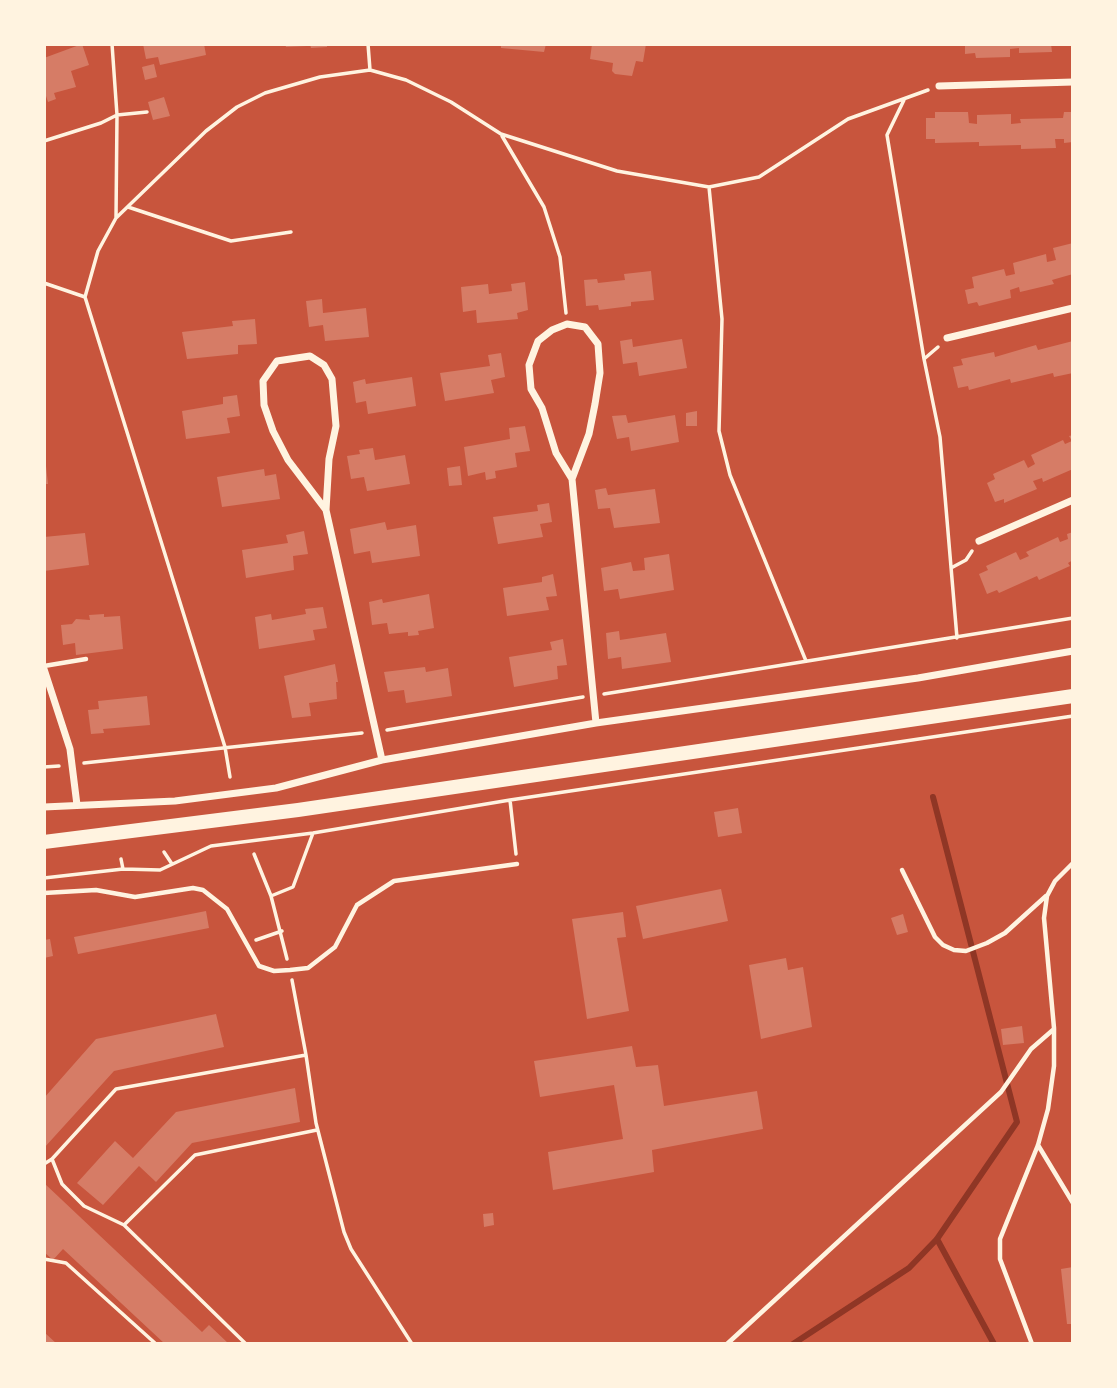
<!DOCTYPE html>
<style>
body{margin:0}
#map{position:relative;width:1117px;height:1388px;overflow:hidden;background:#c8553d;font-family:"Archivo Narrow",sans-serif}
canvas{display:block}
.frame{position:absolute;inset:0;border:46px solid #fff3e0;pointer-events:none}
</style>
<div id="map">
<canvas width="1117" height="1388"></canvas>
<div class="frame"></div>
</div>
<script>
const ctx = document.querySelector('canvas').getContext('2d');
ctx.lineJoin = 'round';
const toPath = rows => new Path2D(rows.map(r => 'M' + r).join(''));
function strokePath(path, color, width, dash) { ctx.strokeStyle = color; ctx.lineWidth = width; ctx.lineCap = dash ? 'butt' : 'round'; ctx.setLineDash(dash || []); ctx.stroke(path); }
function fillPath(path, color) { ctx.fillStyle = color; ctx.fill(path, 'evenodd'); }
strokePath(toPath([
 [937,1239,994,1344],
 [793,1344,909,1268,937,1239,1017,1122,933,797]
]), '#8f3625', 6);
fillPath(toPath([
 [82,44,89,65,71,71,76,87,54,93,56,99,48,102,46,96,44,97,44,58],
 [143,44,204,44,206,55,160,65,158,57,146,59],
 [285,44,307,44,307,46,286,47],
 [310,44,327,44,327,47,311,48],
 [501,44,546,44,544,52,501,48],
 [592,44,646,44,643,62,636,61,632,76,615,74,612,71,613,63,590,59],
 [965,44,1051,44,1052,52,1019,53,1019,48,1010,49,1010,57,976,58,975,53,965,54],
 [154,64,157,77,145,80,142,67],
 [164,97,170,116,153,120,148,102],
 [935,112,968,112,969,123,977,124,977,115,1011,114,1011,124,1021,123,1020,119,1063,118,1064,112,1073,112,1073,142,1064,143,1064,139,1055,139,1056,148,1021,149,1021,145,979,146,979,142,935,143,935,139,926,139,926,118,935,118],
 [1073,243,1073,274,1052,280,1054,284,1020,292,1019,287,1010,290,1011,298,979,306,977,302,968,304,965,290,974,288,972,277,1004,269,1006,276,1015,274,1013,263,1046,254,1047,262,1056,260,1053,248],
 [651,271,654,300,631,302,631,306,599,310,598,305,586,306,584,280,597,279,598,283,625,280,624,274],
 [525,282,528,310,517,313,518,319,477,323,476,310,463,312,461,287,488,284,489,294,512,291,511,284],
 [322,299,323,313,366,308,369,337,325,341,323,325,309,327,306,301],
 [255,319,257,344,238,345,238,354,187,359,182,332,233,326,232,321],
 [632,339,633,347,682,339,687,368,639,376,637,362,623,364,620,341],
 [1073,341,1073,373,1054,377,1053,373,1011,383,1010,379,969,390,968,386,958,388,953,367,963,365,961,359,994,352,995,357,1036,345,1038,350],
 [501,353,505,377,491,380,494,393,445,401,440,373,490,366,488,355],
 [412,377,416,406,368,414,366,401,356,403,353,382,365,379,366,384],
 [237,395,240,416,227,418,230,433,186,439,182,411,223,404,223,397],
 [697,411,697,426,686,426,686,413],
 [626,415,628,423,675,415,679,442,631,451,629,437,617,439,612,416],
 [525,426,530,451,515,453,517,467,495,471,496,478,486,480,485,472,468,476,464,447,510,439,509,428],
 [1073,435,1073,469,1043,482,1042,478,1033,481,1037,489,1004,503,1004,499,995,502,987,483,995,479,993,474,1024,460,1028,468,1035,464,1031,455,1063,440,1065,444,1072,441,1069,436],
 [373,448,375,460,405,455,410,484,367,491,364,477,351,479,347,456,360,454,359,450],
 [44,466,46,466,48,484,44,484],
 [460,466,462,485,449,486,447,468],
 [264,469,265,476,276,474,280,499,222,507,217,477],
 [606,488,608,495,655,489,660,523,614,528,610,508,598,509,595,490],
 [549,503,552,522,540,524,543,537,498,544,493,517,538,511,537,505],
 [385,522,387,530,416,525,420,556,372,563,370,551,354,554,350,529],
 [304,531,308,554,293,556,294,570,246,578,242,550,288,543,286,535],
 [1073,532,1073,560,1068,563,1070,566,1039,580,1037,576,999,593,997,590,987,594,979,574,988,570,986,566,1016,552,1020,560,1029,556,1026,552,1058,537,1060,542,1068,539,1067,534],
 [85,533,89,565,44,571,44,537],
 [669,554,674,590,620,599,618,589,604,591,601,568,631,562,633,571,645,570,644,558],
 [553,574,557,596,546,597,549,610,507,616,503,588,542,582,542,577],
 [429,594,434,628,418,631,419,635,408,636,408,632,389,634,387,623,372,625,369,602,382,599,383,603],
 [323,607,327,628,313,630,315,640,259,649,255,617,271,614,272,620,306,614,305,609],
 [104,614,104,617,120,616,123,649,76,655,75,643,63,645,61,625,72,624,76,619,90,620,89,615],
 [619,631,620,640,666,633,671,662,622,669,621,657,608,659,606,633],
 [563,639,567,665,557,666,558,679,514,687,509,657,552,650,550,642],
 [335,664,338,682,336,682,337,699,309,703,311,716,292,718,284,676],
 [425,667,426,672,448,668,452,696,406,703,404,690,388,692,384,672],
 [147,696,150,725,103,729,104,733,91,734,88,710,99,709,98,701],
 [738,808,742,833,718,837,714,812],
 [721,889,728,921,643,939,636,906],
 [206,911,209,928,78,954,74,937],
 [623,912,626,937,617,938,629,1011,587,1019,572,919],
 [903,914,908,932,897,935,891,918],
 [50,939,53,956,44,958,44,940],
 [786,958,788,970,803,967,812,1027,761,1039,749,965],
 [216,1014,224,1047,114,1071,44,1148,44,1098,96,1039],
 [1022,1026,1024,1043,1003,1045,1001,1029],
 [632,1046,636,1067,658,1065,664,1106,757,1091,763,1129,652,1150,654,1172,553,1190,548,1152,623,1139,614,1085,540,1097,534,1061],
 [295,1088,300,1122,192,1143,156,1182,139,1166,103,1205,77,1183,115,1141,133,1158,176,1112],
 [44,1183,202,1332,209,1325,229,1344,165,1344,63,1249,53,1260,44,1252],
 [493,1213,494,1225,484,1227,483,1214],
 [1073,1267,1073,1324,1067,1324,1061,1269],
 [44,1332,57,1344,44,1344]
]), '#d67c66');
strokePath(toPath([
 [112,44,117,115,116,218],
 [368,44,370,70],
 [904,100,887,135,924,359,940,437,957,638],
 [502,136,544,207,560,257,566,313],
 [44,141,101,123,117,115,147,112],
 [709,187,722,319,719,431,730,475,806,661],
 [128,207,231,241,291,232],
 [44,283,85,297,98,251,116,218,206,131,237,107,265,93,320,77,370,70,406,80,451,102,501,134,617,171,709,187,759,177,848,119,928,90],
 [85,297,225,747,230,777],
 [924,359,938,347],
 [951,568,966,560,972,551],
 [604,694,1073,618],
 [387,730,583,697],
 [84,763,362,733],
 [44,767,59,766],
 [510,800,516,854],
 [164,852,172,864],
 [254,854,271,896,287,959],
 [121,859,123,869],
 [44,878,123,869,160,870,211,846,313,833,510,800,1073,716],
 [271,896,293,887,313,833],
 [256,940,282,931],
 [292,980,306,1055,316,1123,344,1232,351,1249,412,1344],
 [52,1159,62,1184,84,1206,124,1225,195,1155,317,1130],
 [44,1164,52,1159,116,1089,306,1055],
 [124,1225,246,1344],
 [44,1259,66,1263,156,1344]
]), '#fff3e0', 3.5);
strokePath(toPath([
 [44,666,86,659],
 [902,870,935,937,943,945,954,950,966,951,987,943,1005,933,1046,896],
 [44,893,96,890,135,897,193,888,203,890,227,909,259,966,274,971,290,970,308,968,335,947,357,905,394,881,517,864],
 [1038,1145,1073,1203],
 [727,1344,1001,1092,1031,1049,1054,1029],
 [1032,1344,1000,1259,1000,1239,1038,1145,1048,1109,1054,1066,1054,1028,1044,918,1047,896,1055,881,1073,863]
]), '#fff3e0', 4.5);
strokePath(toPath([
 [939,86,1073,82],
 [947,338,1073,308],
 [572,479,556,453,542,408,531,389,529,365,538,341,552,330,567,324,585,327,598,344,600,373,595,404,589,434,572,479,596,723],
 [326,510,288,460,273,431,264,405,263,381,277,361,310,356,324,365,332,379,336,426,329,459,326,510,382,760],
 [979,541,1073,500],
 [44,669,70,749,77,805],
 [44,807,175,801,276,788,382,760,596,723,918,678,1073,651]
]), '#fff3e0', 7);
strokePath(toPath([
 [44,842,298,810,1073,696]
]), '#fff3e0', 14);
</script>
